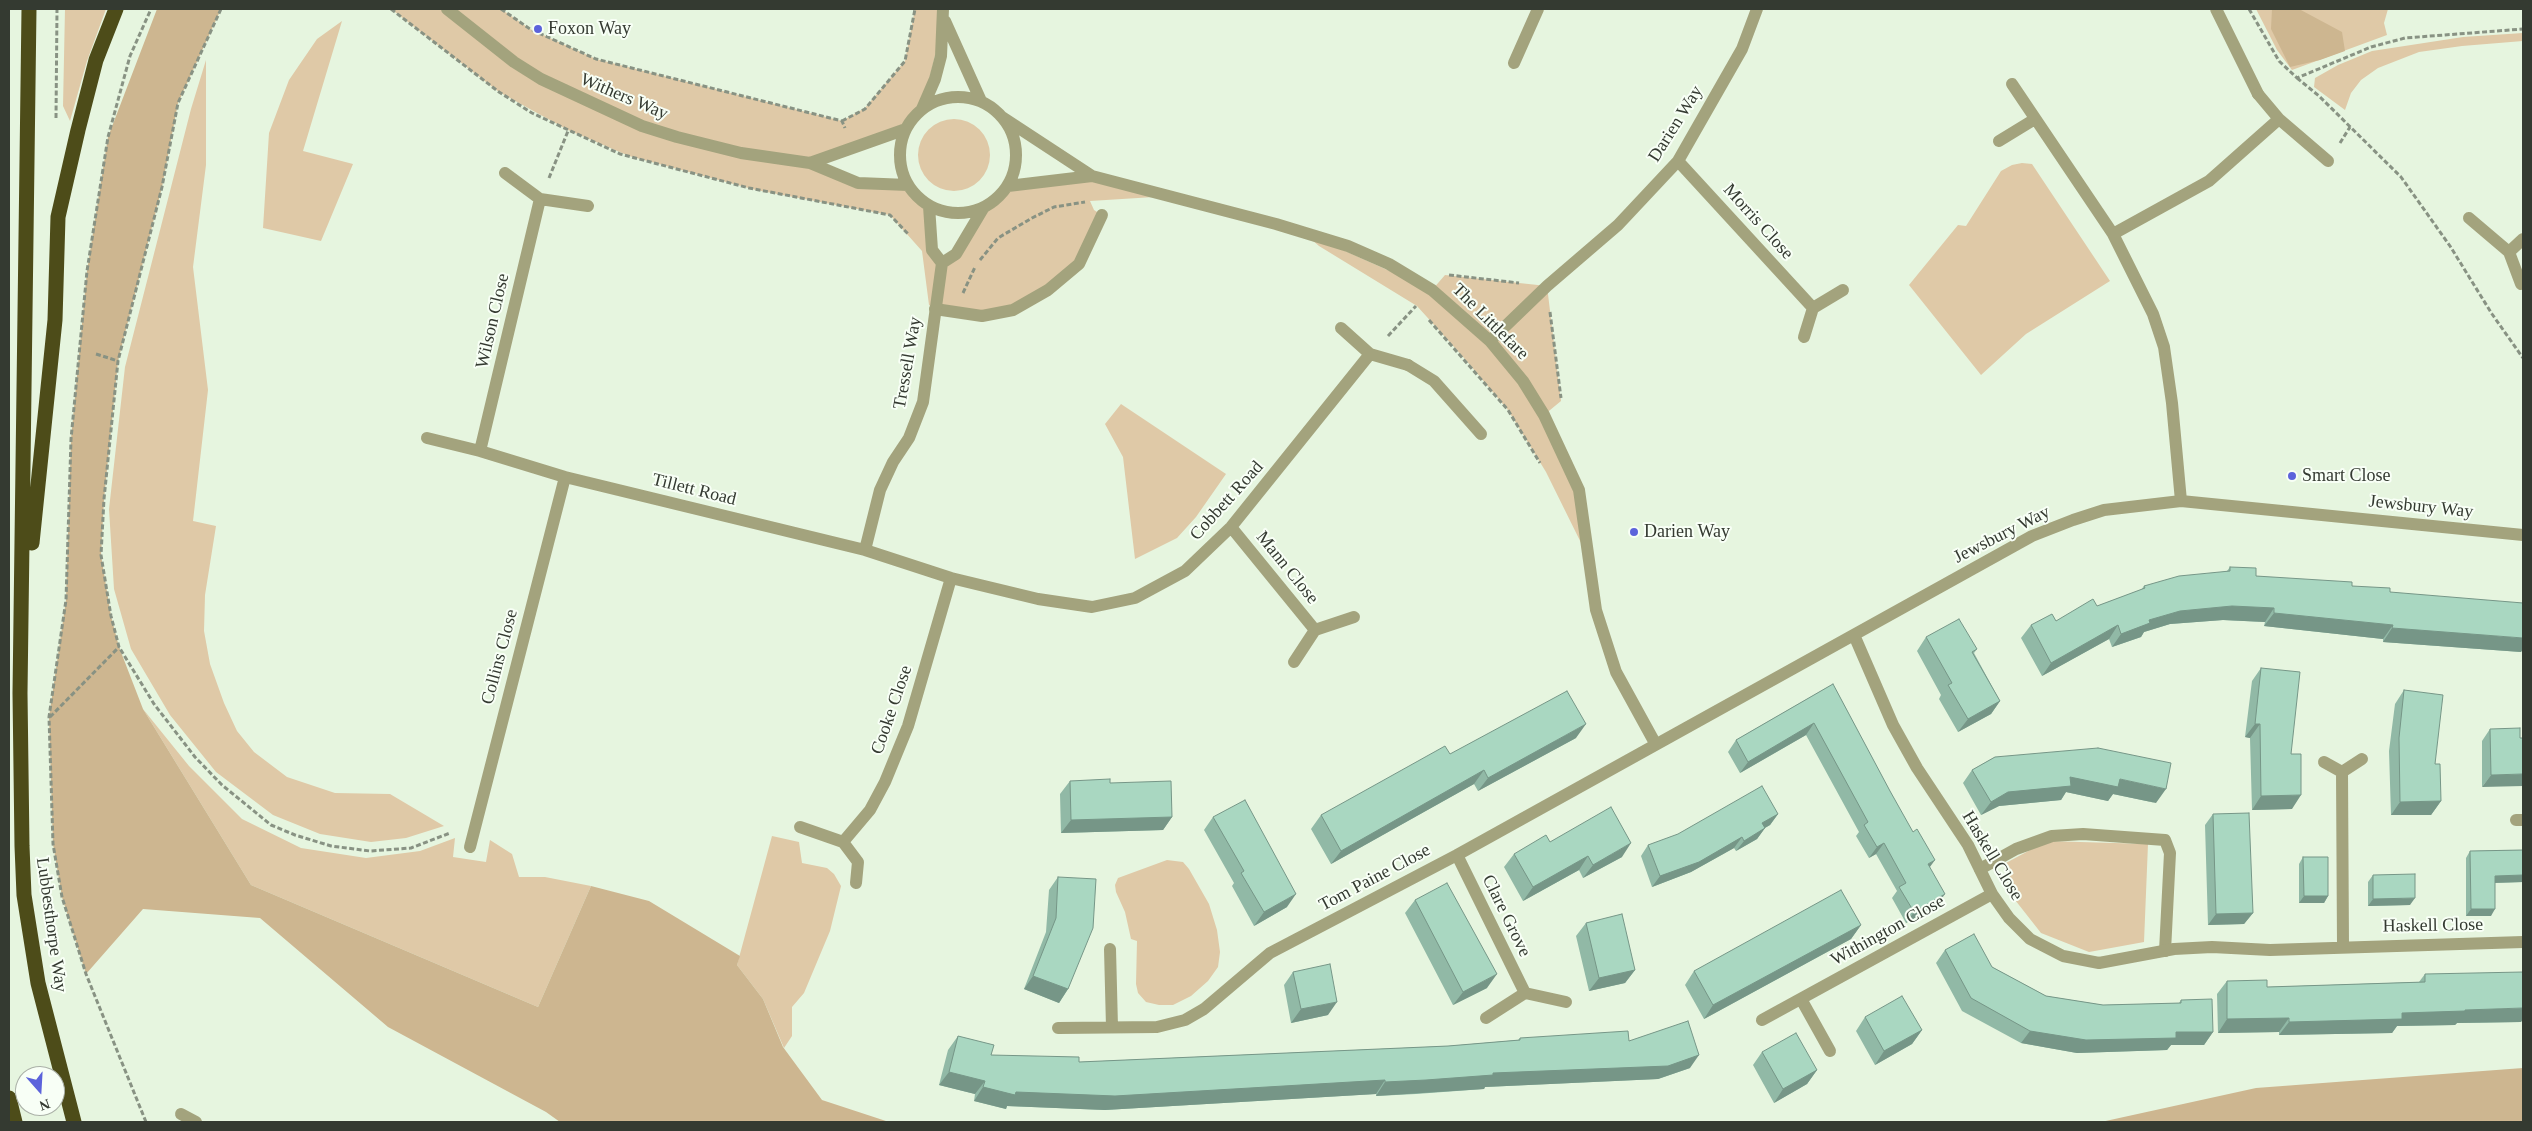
<!DOCTYPE html>
<style>
body{margin:0}
#map{position:relative;width:2532px;height:1131px;overflow:hidden;background:#e6f5df;font-family:"Times New Roman",serif}
canvas{display:block}
.frame{position:absolute;inset:0;border:10px solid #343a31;pointer-events:none}
.north{position:absolute;left:15px;top:1066px;width:50px;height:50px;box-sizing:border-box;background:#f8fff6;border:1px solid #aab0a7;border-radius:50%;rotate:161deg;font-size:14px;font-weight:700;line-height:20px;text-align:center;color:#343a31}
.north::after{content:'';display:block;margin:auto;width:18px;height:22px;background:#5c63db;clip-path:polygon(50% 0,100% 100%,50% 72%,0 100%)}
</style>
<div id="map">
<canvas width="2532" height="1131"></canvas>
<div class="frame"></div>
<div class="north">N</div>
</div>
<script>
const ctx = document.querySelector('canvas').getContext('2d');
ctx.lineJoin = 'round';
function fillPath(path, color) { ctx.fillStyle = color; ctx.fill(path, 'evenodd'); }
const toPath = rows => new Path2D(rows.map(r => 'M' + r).join(''));
function strokePath(path, color, width, dash) { ctx.strokeStyle = color; ctx.lineWidth = width; ctx.lineCap = dash ? 'butt' : 'round'; ctx.setLineDash(dash || []); ctx.stroke(path); }
function write(font, color, halo, rows, align = 'center') {
  ctx.font = font + ' "Times New Roman",serif'; ctx.lineWidth = 4; ctx.setLineDash([]); ctx.textBaseline = 'middle'; ctx.strokeStyle = halo; ctx.fillStyle = color; for (const [text, x, y, turn = 0] of rows) {
    ctx.save(); ctx.translate(x, y); ctx.rotate((+turn || 0) * Math.PI / 180); ctx.textAlign = isNaN(turn) ? turn : align; if (halo) ctx.strokeText(text, 0, 0); ctx.fillText(text, 0, 0); ctx.restore();
  }
}
fillPath(toPath([
 [65,9,106,9,87,61,70,121,63,106],
 [391,9,501,9,530,29,596,59,842,121,865,108,905,61,915,9,943,9,944,19,922,109,906,129,811,163,858,183,908,185,929,206,932,250,942,263,1008,186,1092,176,1170,196,1090,201,1094,210,1102,215,1079,264,1048,290,982,316,935,309,929,305,922,251,890,215,756,190,629,156,568,130,499,92],
 [2256,9,2388,9,2384,23,2387,35,2292,70,2277,50],
 [342,21,303,151,353,164,321,241,263,228,269,133,289,80,317,39],
 [2523,33,2523,41,2462,46,2419,52,2378,68,2361,80,2351,93,2345,110,2314,87,2315,78,2338,65,2372,51,2463,37],
 [206,60,206,165,193,267,208,390,193,521,216,526,205,595,204,631,210,664,224,703,237,731,254,752,287,777,335,793,390,794,444,826,406,838,371,842,320,834,273,815,216,772,170,715,131,649,114,589,109,509,125,367,191,109],
 '918 155a36 36 0 1 1 72 0a36 36 0 1 1-72 0Z',
 [2022,163,2032,164,2110,281,2026,334,1981,375,1909,285,1958,225,1966,226,2001,171,2012,165],
 [1303,232,1432,290,1445,275,1547,286,1561,401,1544,415,1579,490,1590,561,1546,472,1508,410,1464,358,1417,306,1319,246],
 [1121,404,1226,474,1196,517,1177,538,1135,559,1123,457,1105,424],
 [143,709,189,766,242,819,301,848,366,858,420,851,455,838,453,857,486,862,490,840,512,854,519,877,545,877,591,886,538,1007,251,885],
 [772,836,799,842,802,863,827,868,834,874,841,886,830,931,804,993,792,1007,792,1036,784,1048,763,999,737,965],
 [2047,841,2148,844,2144,942,2089,952,2041,933,2008,891,2004,864],
 [1167,860,1183,862,1189,869,1209,904,1217,930,1220,952,1218,967,1208,981,1191,996,1173,1005,1159,1005,1146,1002,1138,993,1136,984,1137,941,1131,939,1125,912,1116,892,1115,885,1118,878]
]), '#dfc9a7');
fillPath(toPath([
 [157,9,221,9,178,103,162,187,118,361,104,499,101,555,111,616,119,647,143,709,251,885,538,1007,591,886,649,901,740,956,737,965,763,999,783,1047,822,1100,889,1122,560,1122,546,1112,388,1027,260,918,143,909,86,974,62,897,53,844,49,717,66,600,71,439,87,271,108,137],
 [2272,9,2299,9,2342,32,2345,51,2320,60,2290,67,2271,29],
 [2523,1068,2523,1122,2101,1122,2256,1088]
]), '#cdb690');
strokePath(toPath([
 [221,9,178,103,162,187,118,361,104,499,101,555,111,616,119,647,154,704,195,757,222,785,271,825,295,835,331,846,370,851,411,848,450,833],
 [391,9,499,92,532,113,620,154,749,188,890,215,909,235],
 [501,9,530,29,596,59,842,121,845,128],
 [2249,9,2279,61,2297,78,2371,47,2405,38,2523,29],
 [2297,78,2319,96,2401,177,2450,246,2492,314,2523,358],
 [56,118,57,9],
 [842,121,865,109,905,61,915,9],
 [2340,143,2350,127],
 [549,178,568,131],
 [980,260,998,238,1032,218,1054,207,1085,202],
 [1449,275,1519,283],
 [963,293,975,267],
 [1550,312,1561,398],
 [1429,320,1508,410,1540,463],
 [1388,336,1416,306],
 [96,354,118,361],
 [50,717,119,647],
 [146,1122,86,974,62,897,53,844,49,717,66,600,71,439,87,271,108,137,130,56,151,9]
]), '#889283', 3, [5, 2.5]);
strokePath(toPath([
 [2216,9,2258,94],
 [1514,63,1538,9],
 [935,309,982,316,1013,310,1048,290,1079,264,1102,215],
 [1408,365,1434,381,1481,434],
 [1980,869,2016,849,2052,836,2083,834,2165,840,2170,853,2165,951]
]), '#a3a37d', 12);
strokePath(toPath([
 [447,9,514,62,541,79,642,126,677,137,741,153,810,163,858,183,908,185],
 [945,21,981,101],
 [2012,84,2113,234,2153,314,2164,347,2172,403,2181,501],
 [2258,94,2279,119,2328,161],
 '900 155a58 58 0 1 1 116 0a58 58 0 1 1-116 0Z',
 [922,109,935,79,941,56,943,9],
 [1002,117,1092,176,1276,224,1348,246,1389,264,1432,290,1490,341,1523,381,1544,415,1579,490,1596,610,1616,672,1655,743],
 [1999,141,2035,119],
 [1678,161,1813,308],
 [810,163,906,129],
 [505,173,540,199,588,206],
 [1008,186,1092,176],
 [2469,218,2509,252,2521,284],
 [2113,234,2209,181,2279,119],
 [2509,252,2523,239],
 [942,263,956,254,984,207],
 [1341,328,1370,354,1408,365],
 [1804,337,1813,308,1843,290],
 [1490,341,1547,286,1618,225,1678,161,1742,49,1757,9],
 [427,438,480,451,565,477,865,550,951,578,1038,599,1092,607,1135,598,1185,571,1231,527,1370,354],
 [480,451,540,199],
 [1231,527,1315,630],
 [865,550,880,490,893,462,909,438,923,402,942,263,932,250,929,206],
 [1854,635,1893,725,1917,768,1968,845,1992,894,2009,918,2030,939,2063,956,2099,963,2174,949,2212,947,2270,950,2523,942],
 [1294,662,1315,630,1354,617],
 [2324,762,2342,772,2362,759],
 [2342,772,2343,946],
 [2516,820,2523,820],
 [800,827,843,842,858,862,856,883],
 [843,842,870,810,885,782,908,726,951,578],
 [470,847,565,477],
 [1457,855,1525,993],
 [1110,949,1112,1027],
 [1801,999,1830,1051],
 [1486,1018,1525,993,1566,1002],
 [1762,1020,1992,894],
 [1058,1028,1157,1027,1185,1020,1204,1009,1270,953,1457,855,2032,536,2073,520,2104,510,2181,501,2523,535],
 [181,1114,196,1122]
]), '#a3a37d', 12);
strokePath(toPath([
 [29,9,20,693,22,846,24,895,38,983,74,1122],
 [32,543,55,320,58,217,78,130,96,60,116,9],
 [9,1098,15,1122]
]), '#4d4c19', 15);
fillPath(toPath([
 [2230,567,2256,576,2352,586,2390,592,2523,649,2521,652,2383,642,2383,639,2264,626,2265,622,2223,620,2170,624,2144,632,2141,637,2112,647,2109,639,2042,676,2021,638,2031,625,2056,621,2141,590,2144,586,2227,571],
 [1926,637,1977,649,1974,653,2000,701,1991,714,1958,732,1939,699,1941,695,1917,651],
 [2261,668,2291,754,2292,809,2252,810,2250,738,2245,737,2252,681],
 [1833,684,1930,867,1937,905,1906,923,1892,898,1897,891,1876,854,1869,858,1856,836,1859,832,1806,735,1740,773,1728,752,1736,740],
 [2404,690,2435,764,2441,801,2431,815,2391,815,2389,751,2395,704],
 [2490,729,2520,738,2482,787,2482,741],
 [1576,738,1478,791,1474,784,1331,864,1311,829,1321,815,1450,754],
 [1995,757,2156,803,2113,794,2108,801,2066,792,2061,800,1999,806,1981,815,1963,783,1972,770],
 [1070,781,1110,783,1172,817,1163,830,1061,833,1060,794],
 [1778,814,1770,825,1765,828,1757,839,1736,851,1734,848,1691,872,1652,887,1641,856,1648,845],
 [2213,814,2253,913,2244,924,2208,925,2205,825],
 [1213,817,1287,907,1254,926,1232,886,1234,883,1204,830],
 [1550,842,1622,857,1583,878,1579,870,1523,901,1504,867,1514,854],
 [2523,850,2523,882,2495,883,2491,916,2466,916,2466,858,2470,851],
 [2303,857,2328,896,2324,903,2299,903,2299,864],
 [2373,875,2410,905,2368,906,2368,882],
 [1058,877,1068,989,1059,1003,1024,989,1046,932,1049,890],
 [1415,900,1487,988,1453,1005,1405,913],
 [1586,923,1635,970,1625,983,1589,991,1576,936],
 [1861,925,1851,939,1704,1019,1685,985,1694,971],
 [1945,950,1992,967,2046,996,2103,1005,2179,1003,2181,1000,2213,1032,2204,1045,2171,1045,2167,1050,2077,1053,2021,1043,1962,1011,1936,963],
 [1293,972,1328,1015,1291,1023,1284,985],
 [2425,974,2523,1019,2521,1022,2457,1023,2455,1025,2397,1026,2392,1033,2279,1035,2279,1032,2218,1033,2217,994,2227,981,2267,987,2419,982],
 [1865,1017,1922,1030,1912,1044,1875,1065,1856,1031],
 [958,1036,991,1055,1079,1062,1448,1046,1518,1040,1520,1038,1629,1041,1690,1068,1658,1079,1485,1087,1484,1089,1416,1094,1376,1096,1376,1094,1105,1110,1007,1106,1006,1109,974,1101,975,1094,939,1085,948,1050],
 [1762,1052,1817,1070,1807,1084,1774,1103,1753,1065]
]), '#91b9a6');
fillPath(toPath([
 [2232,606,2274,608,2265,622,2223,620,2170,624,2144,632,2141,637,2112,647,2121,634,2149,620,2180,611],
 [2274,613,2393,625,2383,639,2264,626],
 [2118,625,2109,639,2042,676,2051,663],
 [2392,628,2523,638,2523,649,2521,652,2383,642],
 [2000,701,1991,714,1958,732,1968,719],
 [1814,723,1806,735,1740,773,1748,762],
 [1586,724,1576,738,1478,791,1488,778],
 [2255,724,2260,724,2250,738,2245,737],
 [1484,770,1474,784,1331,864,1341,851],
 [2523,774,2523,786,2482,787,2491,775],
 [2070,777,2120,779,2166,789,2156,803,2113,794,2108,801,2066,792,2061,800,1999,806,1981,815,1991,802,2008,792],
 [2301,795,2292,809,2252,810,2261,796],
 [2441,801,2431,815,2391,815,2400,802],
 [1778,814,1770,825,1754,834,1762,823],
 [1172,817,1163,830,1061,833,1071,820],
 [1765,828,1757,839,1736,851,1744,841],
 [1742,837,1734,848,1691,872,1652,887,1660,876],
 [1631,843,1622,857,1583,878,1593,865],
 [1884,843,1876,854,1869,858,1877,847],
 [1588,856,1579,870,1523,901,1533,887],
 [1935,860,1927,871,1928,864],
 [2523,875,2523,882,2490,883,2495,876],
 [1296,894,1287,907,1254,926,1264,912],
 [1945,894,1937,905,1906,923,1914,912],
 [2304,896,2328,896,2324,903,2299,903],
 [2415,898,2410,905,2368,906,2373,899],
 [2471,909,2495,909,2491,916,2466,916],
 [2253,913,2244,924,2208,925,2216,914],
 [1861,925,1851,939,1704,1019,1713,1005],
 [1635,970,1625,983,1589,991,1599,978],
 [1497,974,1487,988,1453,1005,1463,992],
 [1033,976,1068,989,1059,1003,1024,989],
 [1337,1002,1328,1015,1291,1023,1301,1009],
 [2523,1008,2523,1019,2521,1022,2457,1023,2455,1025,2397,1026,2392,1033,2279,1035,2289,1022,2402,1013,2465,1010],
 [2289,1018,2279,1032,2218,1033,2227,1019],
 [1922,1030,1912,1044,1875,1065,1884,1051],
 [2030,1031,2176,1032,2213,1032,2204,1045,2171,1045,2167,1050,2077,1053,2021,1043],
 [1699,1055,1690,1068,1658,1079,1485,1087,1484,1089,1376,1096,1385,1082],
 [1817,1070,1807,1084,1774,1103,1783,1089],
 [949,1072,985,1081,975,1094,939,1085],
 [1385,1080,1376,1094,1105,1110,1007,1106,1006,1109,974,1101,983,1087]
]), '#769687');
const building = toPath([
 [2230,567,2256,568,2256,576,2352,582,2352,586,2390,588,2390,592,2523,603,2523,638,2392,628,2393,625,2274,613,2274,608,2232,606,2180,611,2149,620,2150,623,2121,634,2118,625,2051,663,2031,625,2052,614,2056,621,2093,599,2097,606,2145,588,2144,586,2179,576,2230,571,2230,567],
 [1959,619,1977,649,1972,652,2000,701,1968,719,1948,685,1952,683,1926,637,1959,619],
 [2261,668,2300,672,2291,754,2301,754,2301,795,2261,796,2260,724,2255,724,2261,668],
 [1833,684,1890,791,1913,832,1917,829,1935,860,1928,864,1945,894,1914,912,1899,887,1906,883,1884,843,1877,847,1864,825,1868,822,1814,723,1748,762,1736,740,1833,684],
 [2404,690,2443,695,2435,764,2440,764,2441,801,2400,802,2399,738,2404,690],
 [1567,691,1586,724,1488,778,1484,770,1341,851,1321,815,1445,746,1450,754,1567,691],
 [2520,728,2520,738,2523,738,2523,774,2491,775,2490,729,2520,728],
 [2098,748,2171,763,2166,789,2120,779,2118,787,2070,777,2071,786,2008,792,1991,802,1972,770,1995,757,2098,748],
 [1110,779,1110,783,1171,781,1172,817,1071,820,1070,781,1110,779],
 [1762,786,1778,814,1762,823,1765,828,1744,841,1742,837,1699,862,1660,876,1648,845,1678,834,1762,786],
 [1245,800,1296,894,1264,912,1241,873,1244,871,1213,817,1245,800],
 [1611,807,1631,843,1593,865,1588,856,1533,887,1514,854,1546,835,1550,842,1611,807],
 [2249,813,2253,913,2216,914,2213,814,2249,813],
 [2523,850,2523,875,2495,876,2495,909,2471,909,2470,851,2523,850],
 [2303,857,2328,857,2328,896,2304,896,2303,857],
 [2415,874,2415,898,2373,899,2373,875,2415,874],
 [1058,877,1096,879,1093,928,1068,989,1033,976,1056,918,1058,877],
 [1447,883,1497,974,1463,992,1415,900,1447,883],
 [1841,890,1861,925,1713,1005,1694,971,1841,890],
 [1622,914,1635,970,1599,978,1586,923,1622,914],
 [1974,934,1992,967,2046,996,2103,1005,2181,1003,2181,1000,2212,999,2213,1032,2176,1032,2176,1038,2086,1040,2030,1031,1971,998,1945,950,1974,934],
 [1330,964,1337,1002,1301,1009,1293,972,1330,964],
 [2523,972,2523,1008,2465,1010,2465,1011,2402,1013,2402,1019,2289,1022,2289,1018,2227,1019,2227,981,2267,980,2267,987,2425,982,2425,974,2523,972],
 [1902,996,1922,1030,1884,1051,1865,1017,1902,996],
 [1688,1021,1699,1055,1668,1066,1493,1073,1493,1075,1426,1080,1385,1082,1385,1080,1115,1096,1016,1092,1015,1095,983,1087,985,1081,949,1072,958,1036,994,1045,991,1055,1079,1057,1079,1062,1448,1046,1520,1040,1520,1038,1628,1031,1629,1041,1688,1021],
 [1796,1033,1817,1070,1783,1089,1762,1052,1796,1033]
]);
fillPath(building, '#a9d7c1');
strokePath(building, '#769687', 1);
for (const [x, y, r, color] of [
 [538,29,5,"#5c63db"],
 [2292,476,5,"#5c63db"],
 [1634,532,5,"#5c63db"]
]) { const dot = new Path2D(); dot.arc(x, y, r, 0, 2 * Math.PI); ctx.fillStyle = color; ctx.fill(dot); strokePath(dot, '#f8fff6', 2); }
write('18px', '#343a31', '#f8fff6', [
 ["Foxon Way",548,29],
 ["Smart Close",2302,476],
 ["Darien Way",1644,532]
], 'left');
write('18px', '#343a31', '#f8fff6', [
 ["Withers Way",624,97,23],
 ["Darien Way",1676,124,-58],
 ["Morris Close",1758,222,48],
 ["Wilson Close",493,321,-77],
 ["The Littlefare",1490,322,45],
 ["Tressell Way",908,363,-80],
 ["Tillett Road",694,490,14],
 ["Cobbett Road",1227,501,-48],
 ["Jewsbury Way",2421,507,6],
 ["Jewsbury Way",2002,535,-27],
 ["Mann Close",1287,568,51],
 ["Collins Close",500,657,-75],
 ["Cooke Close",892,710,-71],
 ["Haskell Close",1992,856,59],
 ["Tom Paine Close",1375,878,-28],
 ["Clare Grove",1506,916,64],
 ["Lubbesthorpe Way",51,925,82],
 ["Haskell Close",2433,926,-1],
 ["Withington Close",1888,931,-29]
]);
</script>
